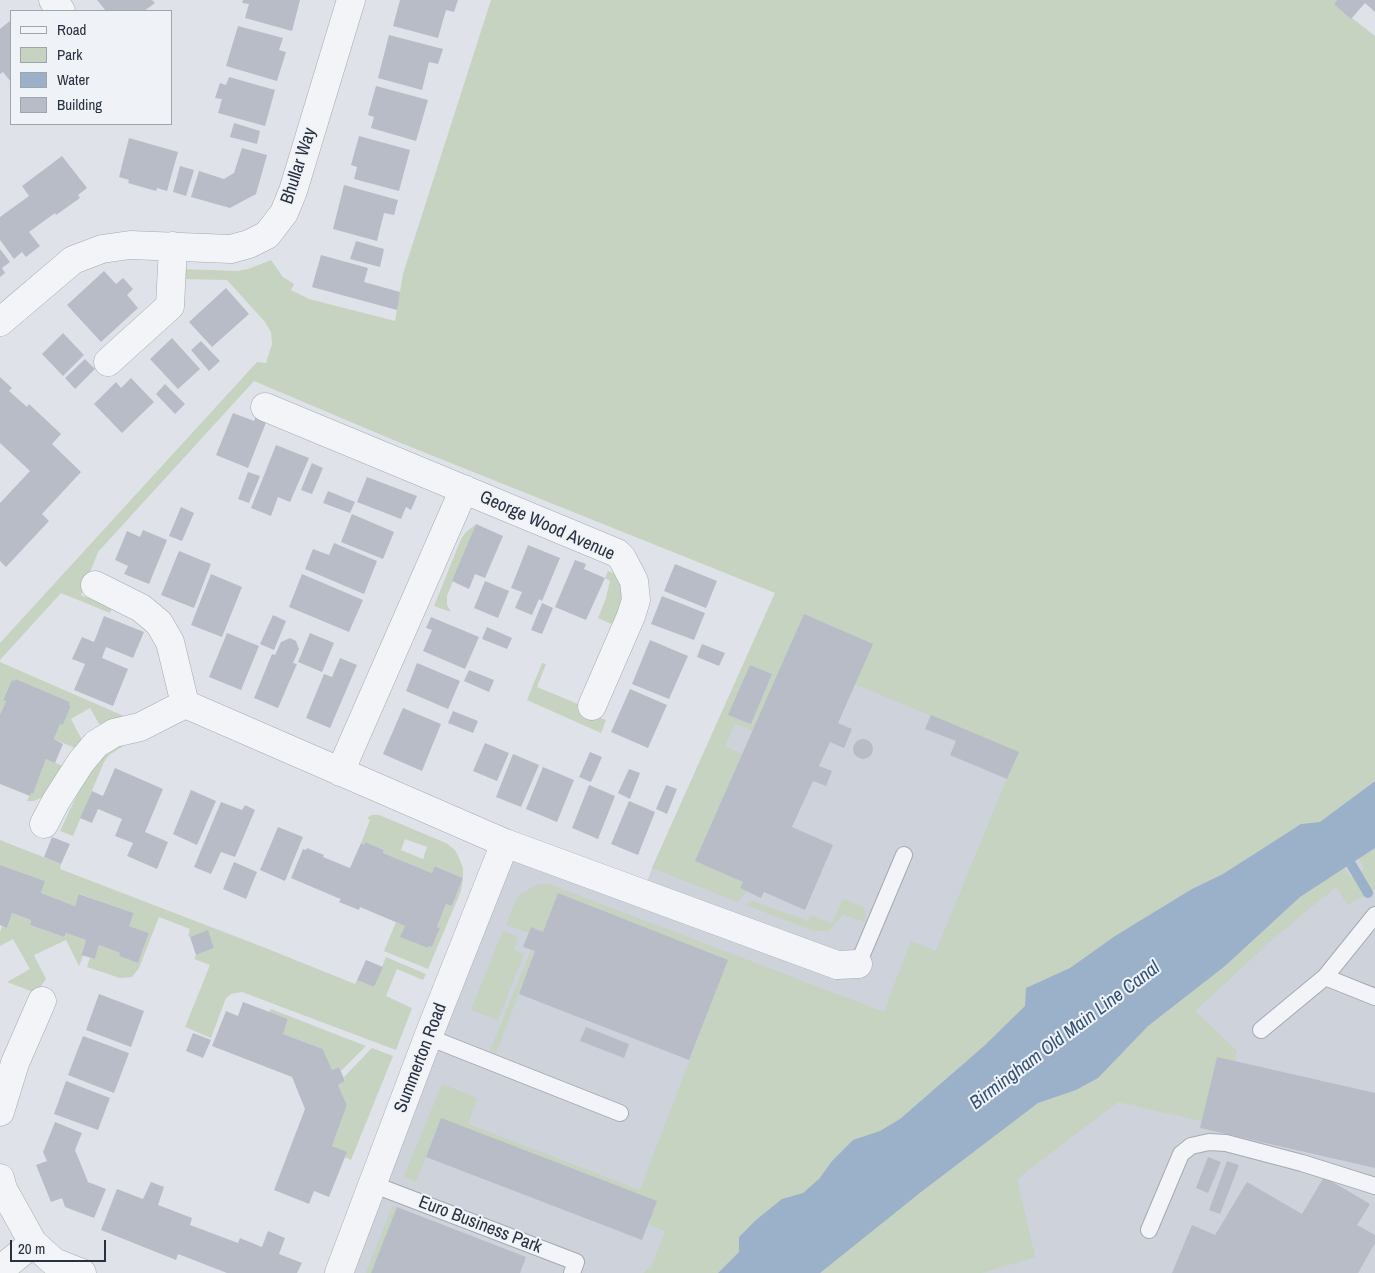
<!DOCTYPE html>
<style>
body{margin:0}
#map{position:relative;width:1375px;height:1273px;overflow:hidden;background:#dfe3e9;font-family:"Archivo Narrow",sans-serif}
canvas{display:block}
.legend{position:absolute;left:10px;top:10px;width:162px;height:115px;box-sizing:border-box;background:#eff2f6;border:1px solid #9fa5ad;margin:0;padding:6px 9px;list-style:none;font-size:15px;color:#283140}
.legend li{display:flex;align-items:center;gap:10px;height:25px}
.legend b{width:25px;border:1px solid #9fa5ad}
.scale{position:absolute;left:10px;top:1240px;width:96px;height:22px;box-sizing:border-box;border:2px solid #283140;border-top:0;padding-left:6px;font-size:15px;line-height:18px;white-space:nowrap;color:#283140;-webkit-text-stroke:4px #eff2f6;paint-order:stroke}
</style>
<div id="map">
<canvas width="1375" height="1273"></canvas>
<ul class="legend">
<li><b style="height:6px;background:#f2f4f7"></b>Road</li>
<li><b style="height:14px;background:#c5d3c0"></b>Park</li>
<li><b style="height:14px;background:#9ab1c9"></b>Water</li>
<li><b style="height:14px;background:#b7bcc6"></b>Building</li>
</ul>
<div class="scale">20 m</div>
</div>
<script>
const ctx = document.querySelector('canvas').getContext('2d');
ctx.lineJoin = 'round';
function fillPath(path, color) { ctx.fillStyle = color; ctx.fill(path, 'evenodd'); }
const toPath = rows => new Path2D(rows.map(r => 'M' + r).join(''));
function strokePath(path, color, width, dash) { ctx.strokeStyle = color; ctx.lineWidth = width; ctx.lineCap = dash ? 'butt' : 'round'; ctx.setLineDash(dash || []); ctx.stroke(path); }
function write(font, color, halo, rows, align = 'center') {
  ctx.font = font + ' "Archivo Narrow",sans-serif'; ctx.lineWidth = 4; ctx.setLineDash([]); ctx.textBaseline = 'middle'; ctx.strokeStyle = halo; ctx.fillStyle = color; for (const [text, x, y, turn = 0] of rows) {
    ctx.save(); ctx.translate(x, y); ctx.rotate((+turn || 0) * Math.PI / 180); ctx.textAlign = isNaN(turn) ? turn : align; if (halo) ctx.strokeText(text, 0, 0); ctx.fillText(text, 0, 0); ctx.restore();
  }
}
fillPath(toPath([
 [778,587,1375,805,1375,1273,339,1273,505,843,643,894,652,868]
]), '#cdd2db');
fillPath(toPath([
 [491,0,1337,0,1334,4,1375,36,1375,781,1320,822,1301,824,1223,874,1192,889,1115,936,1070,968,1026,988,1025,1006,984,1046,900,1119,880,1131,853,1140,832,1161,819,1179,803,1193,782,1199,756,1220,739,1237,739,1252,718,1273,644,1273,652,1266,665,1231,648,1224,441,1118,416,1182,404,1177,442,1084,477,1098,468,1124,640,1190,728,960,558,893,543,932,531,927,529,933,506,925,515,902,521,894,531,888,540,884,549,884,884,1012,911,941,936,951,1018,752,855,684,872,644,804,614,753,731,735,723,725,746,742,754,695,861,743,882,740,888,747,891,738,902,652,868,775,593,391,439,254,381,98,552,81,595,112,608,110,613,61,593,0,660,0,643,257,362,266,363,272,344,271,332,265,322,227,280,181,279,181,269,237,271,248,269,271,260,283,277,294,284,291,290,309,299,395,321,403,274],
 [750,665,772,675,751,724,729,715],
 [476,524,447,596,447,605,451,612,434,606,461,539,466,532],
 [608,571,618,575,627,591,615,620,611,624,598,618,606,598,610,581,605,578],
 [0,662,126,717,102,729,90,708,71,719,82,740,75,748,54,739,60,724,63,725,71,706,69,705,70,702,16,679,14,681,12,681,3,699,6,701,0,715],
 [542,663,546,664,537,687,578,704,577,709,606,720,601,733,527,700],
 [128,743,109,755,104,762,73,836,60,831,93,761,112,747],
 [46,759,63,766,46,795,34,801,27,801,31,793,33,794],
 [372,815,379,815,446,843,455,850,459,858,463,868,463,878,461,891,428,969,384,951,396,922,405,926,401,937,428,948,429,946,432,947,440,928,437,927,446,904,452,906,463,878,436,866,432,873,383,853,384,850,365,842,364,845,361,843,370,820,367,818],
 [405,839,427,847,423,859,401,850],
 [0,840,61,864,60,869,263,947,355,984,357,980,374,987,386,957,426,974,423,980,397,969,386,996,412,1008,396,1050,242,992,231,994,226,998,211,1038,185,1027,210,965,194,959,196,955,214,948,208,931,190,937,188,936,190,929,159,917,139,968,132,977,120,978,87,967,90,958,95,959,99,945,120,953,119,956,138,963,149,933,129,926,134,913,80,894,75,906,41,893,45,881,0,865],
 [1375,848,1375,889,1348,905,1336,887,1275,937,1195,1011,1237,1051,1235,1061,1217,1057,1202,1121,1118,1102,1017,1179,1035,1257,982,1273,820,1273,921,1192,1038,1103,1076,1090,1098,1078,1148,1026,1225,966,1300,897,1344,868,1351,878,1365,869,1359,859],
 [843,899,863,907,866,915,864,922,843,914,829,931,813,931,746,905,751,900,808,921,811,915,832,924],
 [12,913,31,920,30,925,64,937,66,933,86,940,81,954,83,956,79,966,66,940,34,955,46,979,36,993,7,982,30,969,13,939,0,946,0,932,2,926,7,928],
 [503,931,518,937,514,950,524,954,498,1020,471,1010],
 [531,950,535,951,496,1053,490,1051],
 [271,1009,366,1046,341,1071,339,1067,332,1070,323,1049,283,1034,288,1019,269,1012],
 [372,1048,393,1056,351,1160,345,1157,346,1153,332,1146,347,1105,338,1085,345,1081,344,1077],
 [393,1205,397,1207,371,1273,366,1273]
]), '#c5d3c0');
fillPath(toPath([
 [1375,781,1375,848,1300,897,1225,966,1148,1026,1098,1078,1076,1090,1038,1103,921,1192,820,1273,718,1273,739,1252,739,1237,756,1220,782,1199,803,1193,819,1179,832,1161,853,1140,880,1131,900,1119,984,1046,1025,1006,1026,988,1070,968,1115,936,1192,889,1223,874,1301,824,1320,822]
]), '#9ab1c9');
strokePath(toPath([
 [1345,854,1368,893]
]), '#9ab1c9', 10);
fillPath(toPath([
 [97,0,152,0,155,3,144,11,106,11],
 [243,0,300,0,292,31,245,18,249,4,242,3],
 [400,0,458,0,454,12,446,10,438,38,393,26],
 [1337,0,1375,0,1375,12,1365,3,1351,19,1334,4],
 [11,20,11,82,3,72,0,74,0,29],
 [238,26,283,38,279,50,286,52,277,81,226,66],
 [389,35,443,49,438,64,429,62,422,90,378,78],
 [229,77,275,90,265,126,218,113,222,99,215,98,220,83,226,85],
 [376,86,428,100,416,141,371,128,374,117,368,115],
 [234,123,260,131,257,144,230,137],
 [359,136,410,150,399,191,354,179,357,167,351,165],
 [129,138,178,152,167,191,157,188,156,191,128,183,129,180,119,177],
 [242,148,267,155,256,194,230,208,191,197,199,171,224,179,234,173],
 [62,156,87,188,78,195,80,198,56,215,55,213,29,232,40,246,26,257,22,252,14,259,0,240,0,217,29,196,22,186],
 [180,166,194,170,186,196,173,192],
 [344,185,398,200,394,215,384,213,377,241,333,229],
 [356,241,384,249,380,267,350,259],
 [0,249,10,262,2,268,5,273,0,277],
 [321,255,368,268,364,282,400,292,397,310,312,287],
 [104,271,116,284,123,278,133,289,127,295,138,308,101,342,67,305],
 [226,288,249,314,212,347,189,322],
 [63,333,84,355,63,376,42,354],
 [172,338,200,369,178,389,150,359],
 [201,341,220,361,209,371,191,350],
 [85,359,95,369,75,389,65,378],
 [0,377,12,388,9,391,27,407,29,404,61,434,52,444,81,472,42,514,49,521,6,567,0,561,0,503,30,471,0,443],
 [131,378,154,402,122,433,94,404,116,382,121,388],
 [165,384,185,404,175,414,156,394],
 [233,413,254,421,256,416,267,420,248,468,216,455],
 [276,445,309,458,290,502,278,497,271,516,251,508],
 [312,463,323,468,312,494,301,490],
 [248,472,260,476,249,503,238,499],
 [367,477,417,496,411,510,406,507,401,519,357,502],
 [328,491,355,502,350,513,323,503],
 [181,507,194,513,182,541,169,536],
 [352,514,394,532,383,559,341,542],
 [476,524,503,536,485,578,475,574,469,589,452,581],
 [143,530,167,540,149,584,124,574,128,566,115,560,127,531,140,537],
 [334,543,377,561,364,594,305,569,313,549,329,555],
 [528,545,560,558,542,601,539,599,532,615,515,608,522,592,511,588],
 [179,551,211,564,194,608,161,595],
 [575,560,586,564,584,569,605,578,586,620,555,607],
 [675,564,717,581,706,608,664,591],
 [211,574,242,587,222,637,191,625],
 [302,574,363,600,349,632,289,607],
 [485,581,509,591,498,618,474,608],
 [662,596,705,613,694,640,651,624],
 [542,603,553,608,542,634,531,630],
 [804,614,873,644,838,723,852,729,844,748,830,742,819,766,832,771,826,786,813,781,792,827,833,845,805,910,764,892,761,898,740,888,743,882,695,861],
 [273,615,286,621,274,650,260,644],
 [104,616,144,632,133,658,106,647,102,658,128,669,113,706,74,690,85,664,72,659,82,637,94,642],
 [431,617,479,637,465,669,423,651,432,630,426,628],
 [487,627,512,638,507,649,482,639],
 [227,633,259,646,241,690,209,677],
 [310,633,334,643,322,672,298,662],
 [290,638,296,641,299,649,293,663,297,664,278,708,254,698,272,654,275,655,281,642],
 [650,640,688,656,669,699,632,684],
 [702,644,725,653,719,666,697,657],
 [340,658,357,665,330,728,306,718,324,674,332,677],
 [417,663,460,681,448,709,406,691],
 [750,665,772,674,751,724,728,715],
 [469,670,494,680,489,692,464,681],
 [16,679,70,702,69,705,71,706,63,725,60,724,54,739,63,744,55,763,46,759,33,794,31,793,30,796,0,784,0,715,6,701,3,700,12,680,14,681],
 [630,689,667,705,648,748,611,732],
 [403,708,441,724,422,771,383,754],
 [453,711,478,721,473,733,448,723],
 [931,715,1019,752,1007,779,950,755,956,741,925,729],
 '853 749a10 10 0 1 1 20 0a10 10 0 1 1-20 0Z',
 [485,743,509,753,497,781,473,771],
 [590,752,602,757,591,782,579,777],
 [513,754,539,765,521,807,496,797],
 [543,767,574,780,557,822,526,809],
 [115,768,163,789,145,832,168,842,157,869,127,856,133,843,115,836,122,819,98,809,92,823,80,818,92,791,103,796],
 [629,769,640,773,630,799,618,793],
 [589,785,615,796,598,839,572,828],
 [666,785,677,789,667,814,656,809],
 [191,790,216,801,197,845,173,834],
 [629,801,655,812,638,855,611,844],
 [221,802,242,810,245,805,255,810,235,857,221,852,211,874,194,867],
 [278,827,303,837,285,881,260,870],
 [52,837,70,844,61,864,44,857],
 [365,842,384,850,383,853,432,873,435,866,463,878,452,906,446,904,437,927,440,928,432,947,429,946,428,948,400,937,405,926,360,907,359,910,339,902,341,899,338,898,291,878,303,849,306,850,307,848,324,855,323,857,350,868,361,843,364,845],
 [234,862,257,872,246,899,223,889],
 [0,865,45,881,41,893,75,906,79,894,134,913,129,926,149,933,138,963,119,956,120,953,99,945,95,959,81,955,86,940,66,933,64,937,30,925,31,920,12,913,7,928,0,925],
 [558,893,728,960,689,1060,519,994,535,951,523,947,531,927,543,932],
 [208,930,214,948,196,955,190,937],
 [366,960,383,967,374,987,357,980],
 [99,994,144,1011,131,1047,86,1030],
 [243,1002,288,1019,283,1034,323,1049,332,1070,339,1067,345,1081,338,1085,347,1105,332,1146,347,1152,329,1197,314,1191,309,1204,274,1190,305,1109,292,1077,212,1046,226,1011,238,1016],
 [586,1027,629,1044,624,1058,580,1041],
 [193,1033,211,1040,203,1058,186,1051],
 [83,1036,129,1053,114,1093,68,1075],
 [1217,1057,1375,1093,1375,1168,1200,1128],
 [66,1081,110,1098,98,1130,54,1114],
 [441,1118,657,1201,642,1240,426,1157],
 [55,1122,82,1133,75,1150,88,1182,106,1189,94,1218,65,1207,62,1198,51,1202,36,1165,47,1161,43,1152],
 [1208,1157,1221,1162,1208,1193,1196,1188],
 [1227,1161,1239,1165,1220,1214,1209,1210],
 [1324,1177,1370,1204,1357,1225,1375,1235,1375,1243,1358,1273,1172,1273,1192,1225,1215,1235,1247,1182,1302,1214],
 [151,1182,164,1187,158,1205,192,1218,190,1225,238,1243,240,1238,262,1247,268,1231,285,1238,279,1254,302,1263,297,1273,227,1273,178,1254,176,1260,101,1230,117,1189,143,1199],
 [397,1207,526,1257,520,1273,371,1273]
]), '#b7bcc6');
const lane = toPath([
 [858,964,904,855],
 [1325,977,1375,997],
 [1261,1030,1325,977,1375,915],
 [428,1037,620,1113],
 [372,1184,576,1262,572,1273],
 [1149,1230,1181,1154,1191,1146,1209,1142,1226,1143,1302,1163,1375,1186]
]);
const street = toPath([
 [53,0,61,11],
 [0,322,73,260,102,249,130,245,231,249,249,244,267,235,284,213,293,191,351,0],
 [108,362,170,306,173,246],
 [265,407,617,553,622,558,634,581,636,600,631,616,592,706],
 [185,704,505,843],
 [340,772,464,489],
 [44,824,56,801,81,762,96,744,114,733,140,727,185,704,170,642,159,623,141,608,95,585],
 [0,1112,15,1063,42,1001],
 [0,1178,3,1189,33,1243,54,1262,82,1273],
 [0,1270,33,1243],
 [339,1273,428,1037,505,843,837,965,858,964]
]);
strokePath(lane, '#a4aab3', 18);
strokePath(street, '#a4aab3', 29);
strokePath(lane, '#f2f4f7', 16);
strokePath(street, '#f2f4f7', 28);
write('18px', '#283140', '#eff2f6', [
 ["Bhullar Way",299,166,-72],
 ["George Wood Avenue",547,526,24],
 ["Summerton Road",421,1058,-69],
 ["Euro Business Park",480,1225,21]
]);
write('italic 19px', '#325075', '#eff2f6', [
 ["Birmingham Old Main Line Canal",1065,1036,-37]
]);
</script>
